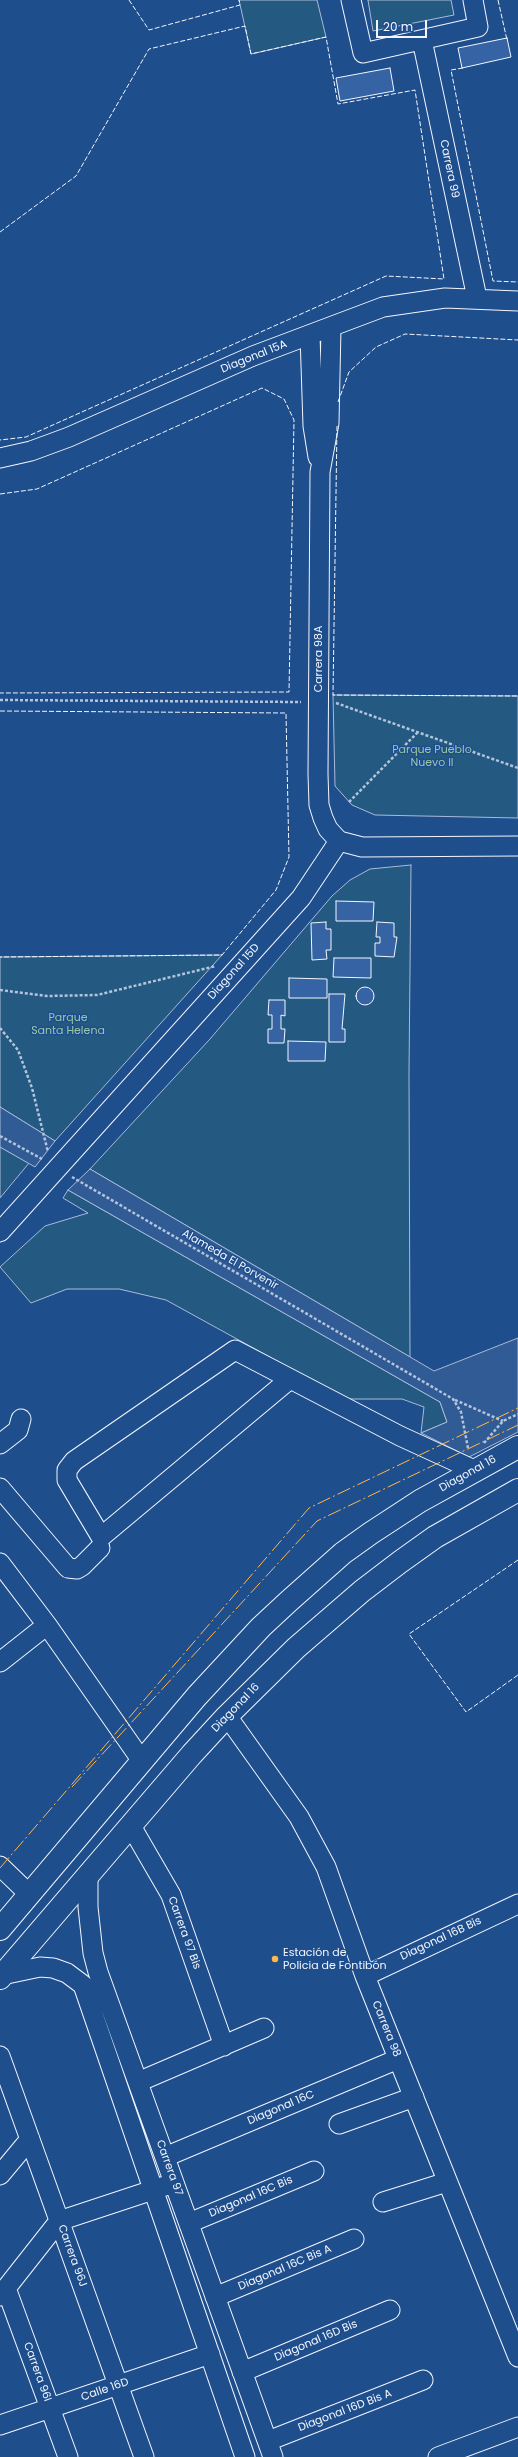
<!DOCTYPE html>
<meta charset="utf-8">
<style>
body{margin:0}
#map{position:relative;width:518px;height:2457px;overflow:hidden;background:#1f4e8c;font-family:Poppins,sans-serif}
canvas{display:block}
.scale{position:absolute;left:376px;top:20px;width:51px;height:18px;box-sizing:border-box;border:2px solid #f2f6ff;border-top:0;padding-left:5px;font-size:12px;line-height:14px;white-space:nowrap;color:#f2f6ff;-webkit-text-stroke:3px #1f4e8c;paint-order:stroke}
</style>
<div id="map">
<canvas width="518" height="2457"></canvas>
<div class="scale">20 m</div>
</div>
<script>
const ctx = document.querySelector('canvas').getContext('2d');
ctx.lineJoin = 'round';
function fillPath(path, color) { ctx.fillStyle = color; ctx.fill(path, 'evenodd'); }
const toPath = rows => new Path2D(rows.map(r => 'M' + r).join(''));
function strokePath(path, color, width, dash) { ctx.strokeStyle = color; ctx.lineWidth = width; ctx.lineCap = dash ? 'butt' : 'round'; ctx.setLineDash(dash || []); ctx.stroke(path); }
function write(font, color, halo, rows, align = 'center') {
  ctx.font = font + ' Poppins,sans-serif'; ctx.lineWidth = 3; ctx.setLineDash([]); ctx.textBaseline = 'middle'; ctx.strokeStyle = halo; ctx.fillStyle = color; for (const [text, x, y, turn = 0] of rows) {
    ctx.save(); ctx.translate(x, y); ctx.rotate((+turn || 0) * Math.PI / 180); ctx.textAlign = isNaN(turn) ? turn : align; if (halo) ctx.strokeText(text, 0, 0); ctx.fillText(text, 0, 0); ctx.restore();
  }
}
const green = toPath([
 [239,0,317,0,326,37,251,54,239,0],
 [368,0,451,0,454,15,373,31,368,0],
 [333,695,518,696,518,818,375,815,352,805,335,786,333,695],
 [411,865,409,1073,410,1357,90,1169,210,1039,332,896,350,880,370,869,411,865],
 [222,955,55,1141,0,1107,0,957,222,955],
 [0,1147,29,1163,0,1198,0,1147],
 [68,1190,440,1402,447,1422,421,1433,424,1407,402,1399,346,1399,166,1300,119,1289,67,1289,31,1303,0,1267,45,1226,88,1213,63,1198,68,1190]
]);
fillPath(green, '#245a82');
strokePath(green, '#a8bbd7', 1);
const parking = toPath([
 [0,1107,55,1141,35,1167,0,1147,0,1107],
 [90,1169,434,1371,518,1338,518,1432,469,1457,421,1433,447,1422,440,1402,68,1190,90,1169]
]);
fillPath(parking, '#305b95');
strokePath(parking, '#a8bbd7', 1);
const building = toPath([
 [507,38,511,57,462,68,458,48,507,38],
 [390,68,394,91,340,101,336,78,390,68],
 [336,901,374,902,373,921,336,921,336,901],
 [326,922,326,929,331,929,331,950,326,950,327,959,312,960,311,923,326,922],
 [377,922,394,923,394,937,397,937,394,957,375,956,375,943,380,943,380,937,376,937,377,922],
 [334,958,371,958,371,978,333,977,334,958],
 [289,978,327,979,327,998,289,998,289,978],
 '356 996a9 9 0 1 1 18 0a9 9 0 1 1-18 0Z',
 [329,994,345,994,342,1029,345,1029,345,1042,329,1042,329,994],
 [269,1000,285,1000,285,1016,281,1015,281,1029,285,1029,284,1043,268,1043,268,1029,272,1029,272,1015,268,1015,269,1000],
 [288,1041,326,1042,325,1061,288,1061,288,1041]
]);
fillPath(building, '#3563a3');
strokePath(building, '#f2f6ff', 1);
const minor = toPath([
 [351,0,363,53,478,27,473,0],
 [422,40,477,298],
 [331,327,329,423,320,472,318,774,319,805,323,818,328,829,339,841,362,847,518,846],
 [310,335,313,426,318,457],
 [0,458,31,451,69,437,253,356,383,307,445,298,518,301],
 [0,1232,301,898,339,841],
 [290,1379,101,1537,67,1480,67,1470,74,1461,235,1350,400,1436,474,1470],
 [0,1444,18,1430,21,1419],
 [0,1488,68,1568,77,1569,82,1566,100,1548],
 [0,1563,47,1625,142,1761],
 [0,1662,47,1625],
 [227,1716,299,1817,326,1867,365,1976,518,2357],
 [131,1826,171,1895,224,2046],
 [0,1866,30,1895],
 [88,1875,88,1907,93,1953,98,1972,273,2457],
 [2,1975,40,1967,53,1968,67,1973,83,1985,245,2457],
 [365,1976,518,1904],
 [0,2056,144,2457],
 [138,2082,264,2028],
 [339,2124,414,2097],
 [165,2157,398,2059],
 [0,2175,30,2139],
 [383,2202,447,2182],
 [189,2223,314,2171],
 [6,2288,68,2457],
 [0,2296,59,2221,165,2186],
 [215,2297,354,2239],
 [242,2372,390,2310],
 [0,2425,210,2354],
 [268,2441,423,2380],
 [438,2457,518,2427]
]);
const major = toPath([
 [0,1929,197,1696,261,1627,289,1601,343,1553,371,1533,420,1501,518,1447],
 [0,1978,192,1754,227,1716,296,1648,362,1591,400,1562,435,1537,518,1490]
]);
strokePath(minor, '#f2f6ff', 21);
strokePath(major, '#f2f6ff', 24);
strokePath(toPath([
 [0,700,301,702],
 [336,703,518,768],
 [349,802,418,732],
 [0,990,47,996,97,995,216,966],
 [0,1028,18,1050,32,1088,48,1152],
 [0,1136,42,1159],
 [72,1177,453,1399,461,1412,468,1448],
 [455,1400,503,1421],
 [484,1443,503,1421,518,1414]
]), '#b3c4dc', 2.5, [3, 2]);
strokePath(minor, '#1f4e8c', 19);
strokePath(major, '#1f4e8c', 22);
strokePath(toPath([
 [129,0,149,30,240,5,239,0],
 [498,0,507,40],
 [463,68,451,70,493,281,518,282],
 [0,232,76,176,149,49,245,26,251,54,326,37,338,104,415,90,444,279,386,276,26,437,0,440],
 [338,402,349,372,376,347,405,334,518,340],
 [337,426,333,695,518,696],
 [0,494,37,489,262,388,284,399,294,420,289,692,0,693],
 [0,711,286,713,289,857,276,890,222,955,0,957],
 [518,1560,409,1634,466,1712,518,1675]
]), '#f2f6ff', 1, [5, 2]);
strokePath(toPath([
 [72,1787,317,1521,518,1425],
 [0,1868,309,1508,518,1408]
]), '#ffb74d', 1, [14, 3, 2, 3]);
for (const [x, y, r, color] of [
 [275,1959,4,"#ffb74d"]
]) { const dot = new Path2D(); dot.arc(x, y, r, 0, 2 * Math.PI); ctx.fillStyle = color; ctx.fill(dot); strokePath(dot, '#1f4e8c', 1.5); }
write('11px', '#f2f6ff', '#1f4e8c', [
 ["Carrera 99",449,169,78],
 ["Diagonal 15A",254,357,-22],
 ["Carrera 98A",319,659,-90],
 ["Diagonal 15D",234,972,-48],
 ["Alameda El Porvenir",230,1260,30],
 ["Diagonal 16",468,1474,-29],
 ["Diagonal 16",236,1708,-46],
 ["Carrera 97 Bis",184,1933,70],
 ["Diagonal 16B Bis",441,1939,-25],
 ["Carrera 98",386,2029,68],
 ["Diagonal 16C",281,2108,-23],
 ["Carrera 97",169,2168,70],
 ["Diagonal 16C Bis",251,2197,-23],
 ["Carrera 96J",72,2256,70],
 ["Diagonal 16C Bis A",285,2268,-23],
 ["Diagonal 16D Bis",316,2341,-23],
 ["Carrera 96I",37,2372,70],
 ["Calle 16D",105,2390,-19],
 ["Diagonal 16D Bis A",345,2411,-21]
]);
write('11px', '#97c8a6', '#1f4e8c', [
 ["Parque Pueblo",432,750],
 ["Nuevo II",432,763],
 ["Parque",68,1018],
 ["Santa Helena",68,1031]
]);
write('11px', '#f2f6ff', '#1f4e8c', [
 ["Estación de",283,1953],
 ["Policia de Fontibón",283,1966]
], 'left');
</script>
